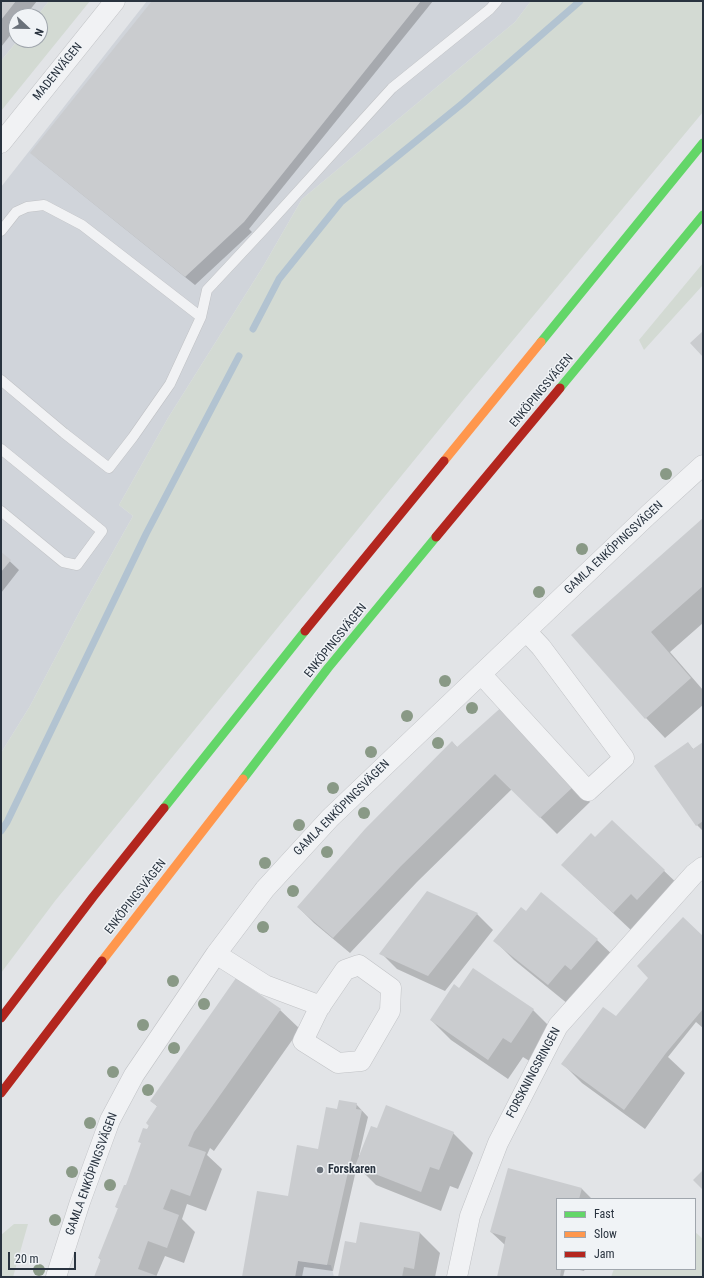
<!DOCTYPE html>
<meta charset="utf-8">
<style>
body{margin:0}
#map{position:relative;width:704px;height:1278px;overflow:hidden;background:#e2e4e7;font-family:"Roboto Condensed",sans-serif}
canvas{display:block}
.frame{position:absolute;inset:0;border:2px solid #29333f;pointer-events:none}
.legend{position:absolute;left:556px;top:1198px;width:140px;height:72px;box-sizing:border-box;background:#f0f3f6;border:1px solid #a0a6ad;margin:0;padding:5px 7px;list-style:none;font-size:12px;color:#29333f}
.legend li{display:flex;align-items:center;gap:8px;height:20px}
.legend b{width:20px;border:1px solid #a0a6ad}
.north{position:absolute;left:8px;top:8px;width:40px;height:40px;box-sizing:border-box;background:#f0f3f6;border:1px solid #a0a6ad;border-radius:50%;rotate:112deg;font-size:11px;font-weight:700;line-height:16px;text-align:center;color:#29333f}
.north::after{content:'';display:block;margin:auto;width:14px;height:18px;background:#6a717a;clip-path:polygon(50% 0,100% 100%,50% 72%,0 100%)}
.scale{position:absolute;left:8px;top:1252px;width:68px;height:18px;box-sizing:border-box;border:2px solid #29333f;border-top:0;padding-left:5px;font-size:12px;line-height:14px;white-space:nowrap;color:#29333f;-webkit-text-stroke:3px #f0f3f6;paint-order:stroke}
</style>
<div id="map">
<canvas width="704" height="1278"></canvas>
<div class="frame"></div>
<ul class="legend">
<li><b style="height:5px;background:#63d668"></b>Fast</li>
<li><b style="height:5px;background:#ff974d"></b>Slow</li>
<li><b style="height:5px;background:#b3261e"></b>Jam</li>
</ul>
<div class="north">N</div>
<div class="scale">20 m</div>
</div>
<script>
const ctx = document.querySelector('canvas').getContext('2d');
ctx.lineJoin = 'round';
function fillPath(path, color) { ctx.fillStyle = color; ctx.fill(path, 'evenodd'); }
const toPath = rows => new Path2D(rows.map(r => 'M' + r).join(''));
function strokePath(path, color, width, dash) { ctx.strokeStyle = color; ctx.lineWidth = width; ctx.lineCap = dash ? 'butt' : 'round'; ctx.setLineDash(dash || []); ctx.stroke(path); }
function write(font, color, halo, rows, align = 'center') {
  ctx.font = font + ' "Roboto Condensed",sans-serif'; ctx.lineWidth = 3; ctx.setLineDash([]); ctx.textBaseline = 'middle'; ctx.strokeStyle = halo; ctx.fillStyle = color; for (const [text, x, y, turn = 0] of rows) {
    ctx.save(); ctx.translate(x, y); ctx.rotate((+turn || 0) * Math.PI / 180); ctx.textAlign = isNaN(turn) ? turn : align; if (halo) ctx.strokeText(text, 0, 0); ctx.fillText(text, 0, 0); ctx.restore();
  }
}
fillPath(toPath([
 [1,1,49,1,37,16,16,16,16,40,18,40,1,61],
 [147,1,531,1,515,22,302,199,264,265,168,418,119,505,133,516,81,609,30,706,1,753,1,187],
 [298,1261,331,1265,334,1277,295,1277]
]), '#d0d4da');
fillPath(toPath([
 [49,1,90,1,1,111,1,61,18,40,40,40,40,16,37,16],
 [531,1,703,1,703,112,464,399,55,901,1,973,1,753,30,706,81,609,133,516,119,505,168,418,264,265,302,199,515,22],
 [703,263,703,285,644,350,639,340],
 [14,1224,28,1224,13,1277,1,1277,1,1235],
 [695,1232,703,1239,703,1277,611,1277,614,1269,695,1269]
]), '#d3dad3');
fillPath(toPath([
 [1,1,37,1,25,16,16,16,16,28,1,47],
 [154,1,433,1,249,229,252,232,195,285,38,159,32,153],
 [703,519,703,623,670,652,703,690,703,705,665,738,646,718,573,635],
 [1,553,19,570,1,593],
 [521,721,590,802,557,834,512,789,417,882,350,953,314,923,298,907,452,742,458,748],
 [688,743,694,750,703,743,703,831,697,825],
 [612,821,684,890,633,932,582,884,595,839],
 [526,913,597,940,617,959,568,1004,514,960,495,941],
 [477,914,493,930,445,991,397,969,381,953],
 [703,938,703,1028,696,1022,668,1057,685,1073,645,1129,582,1083,563,1064,628,1027],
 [460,989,533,1010,553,1030,531,1062,523,1057,508,1079,451,1040,431,1020],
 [280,1010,300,1029,214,1151,210,1148,207,1155,222,1169,206,1211,187,1204,182,1219,195,1232,184,1263,165,1256,156,1277,95,1277,101,1260,99,1258,119,1209,116,1207,126,1187,142,1144,139,1141,147,1130,158,1107,151,1101],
 [356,1104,368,1117,359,1155,360,1156,377,1129,453,1133,473,1153,458,1189,450,1186,441,1211,376,1185,357,1166,333,1271,304,1267,302,1277,243,1277,289,1197,319,1150,338,1110],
 [509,1169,582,1189,592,1199,557,1199,557,1269,565,1269,563,1277,498,1277,505,1245,491,1232],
 [361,1223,420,1233,440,1253,435,1277,339,1277,357,1244],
 [575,1269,585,1269,584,1271]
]), '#0003');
strokePath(toPath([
 [253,329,279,279,341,202,463,103,580,1],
 [1,831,7,822,146,534,239,356]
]), '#b2c3d1', 7);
fillPath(toPath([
 [1,1,16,1,1,20],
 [152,1,421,1,244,222,185,277,30,153],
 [703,331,703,357,690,343],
 [703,518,703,586,651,632,691,678,645,719,571,635],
 [1,552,11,560,1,572],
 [505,704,575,785,540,818,495,774,401,866,333,938,297,907,365,829,452,741,457,747],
 [688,742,693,749,703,742,703,821,696,826,654,766],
 [612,820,665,870,637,900,631,894,613,913,561,865,591,833,595,837],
 [427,891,478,913,428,976,379,954],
 [541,892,598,939,571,970,565,965,548,985,493,941,521,907,526,911],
 [683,917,703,936,703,1009,666,1053,624,1110,561,1064,603,1007,616,1016,648,978,637,966],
 [473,968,534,1009,511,1043,503,1038,488,1060,430,1020,454,984,459,988],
 [236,978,281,1009,194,1132,188,1146,206,1152,190,1196,171,1189,163,1209,179,1215,167,1248,148,1241,138,1269,160,1277,94,1277,101,1259,98,1258,118,1208,115,1207,124,1185,126,1185,141,1143,138,1142,143,1128,147,1129,149,1126,146,1123,157,1106,150,1101],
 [339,1100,357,1103,356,1109,362,1110,327,1265,298,1261,295,1277,242,1277,257,1191,288,1196,297,1145,318,1149,326,1107,337,1109],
 [386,1105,454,1132,439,1170,430,1167,421,1192,355,1166,371,1126,377,1128],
 [508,1168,582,1188,579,1199,557,1199,557,1269,561,1269,560,1277,497,1277,506,1237,490,1232],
 [703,1170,703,1190,693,1180],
 [360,1222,420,1232,414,1269,404,1267,402,1277,338,1277,345,1241,356,1243]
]), '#cacccf');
const lane = toPath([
 [1,231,16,212,27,207,44,205,82,225,201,317],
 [1,380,64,433,109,468,133,437,170,384,201,317,207,290,263,230,392,88,490,9,497,1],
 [1,449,102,531,77,565,63,562,1,511]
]);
const street = toPath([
 [1,143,115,1],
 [481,674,588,791,624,758,541,647,526,631],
 [216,954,265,985,321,1006],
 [359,965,391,988,390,1011,361,1061,338,1063,303,1041,319,1008,345,970,359,965],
 [56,1277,80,1202,110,1120,134,1075,216,954,265,889,330,818,648,515,703,465],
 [457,1277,470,1216,498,1143,558,1026,694,874,703,867]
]);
strokePath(lane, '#c0c2c5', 11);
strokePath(street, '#c0c2c5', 21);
strokePath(lane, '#f1f2f4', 10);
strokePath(street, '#f1f2f4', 20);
strokePath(toPath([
 [541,342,703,143],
 [560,388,703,215],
 [243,779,328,668,436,537],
 [164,808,305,631]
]), '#63d668', 9);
strokePath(toPath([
 [444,461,541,342],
 [102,961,243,779]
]), '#ff974d', 9);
strokePath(toPath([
 [436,537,560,388],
 [305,631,444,461],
 [1,1018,93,897,164,808],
 [1,1093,102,961]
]), '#b3261e', 9);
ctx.fillStyle = '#899986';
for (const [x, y] of [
 [666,474],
 [582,549],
 [539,592],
 [445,681],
 [472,708],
 [407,716],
 [438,743],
 [371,752],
 [333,788],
 [364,813],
 [299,825],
 [327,852],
 [265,863],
 [293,891],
 [263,927],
 [173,981],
 [204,1004],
 [143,1025],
 [174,1048],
 [113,1072],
 [148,1090],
 [90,1123],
 [72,1172],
 [110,1185],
 [55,1220],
 [39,1270]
]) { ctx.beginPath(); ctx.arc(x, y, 6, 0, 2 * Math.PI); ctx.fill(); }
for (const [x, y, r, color] of [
 [320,1170,4,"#6a717a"]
]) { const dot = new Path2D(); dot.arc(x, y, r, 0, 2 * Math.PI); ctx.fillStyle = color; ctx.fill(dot); strokePath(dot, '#f0f3f6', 1.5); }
write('12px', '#29333f', '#f0f3f6', [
 ["MADENVÄGEN",58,72,-51],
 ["ENKÖPINGSVÄGEN",542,391,-50],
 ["GAMLA ENKÖPINGSVÄGEN",614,548,-43],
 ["ENKÖPINGSVÄGEN",336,641,-51],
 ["GAMLA ENKÖPINGSVÄGEN",342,808,-45],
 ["ENKÖPINGSVÄGEN",136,897,-52],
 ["FORSKNINGSRINGEN",534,1073,-62],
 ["GAMLA ENKÖPINGSVÄGEN",92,1174,-70]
]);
write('bold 12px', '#29333f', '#f0f3f6', [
 ["Forskaren",328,1170]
], 'left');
</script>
